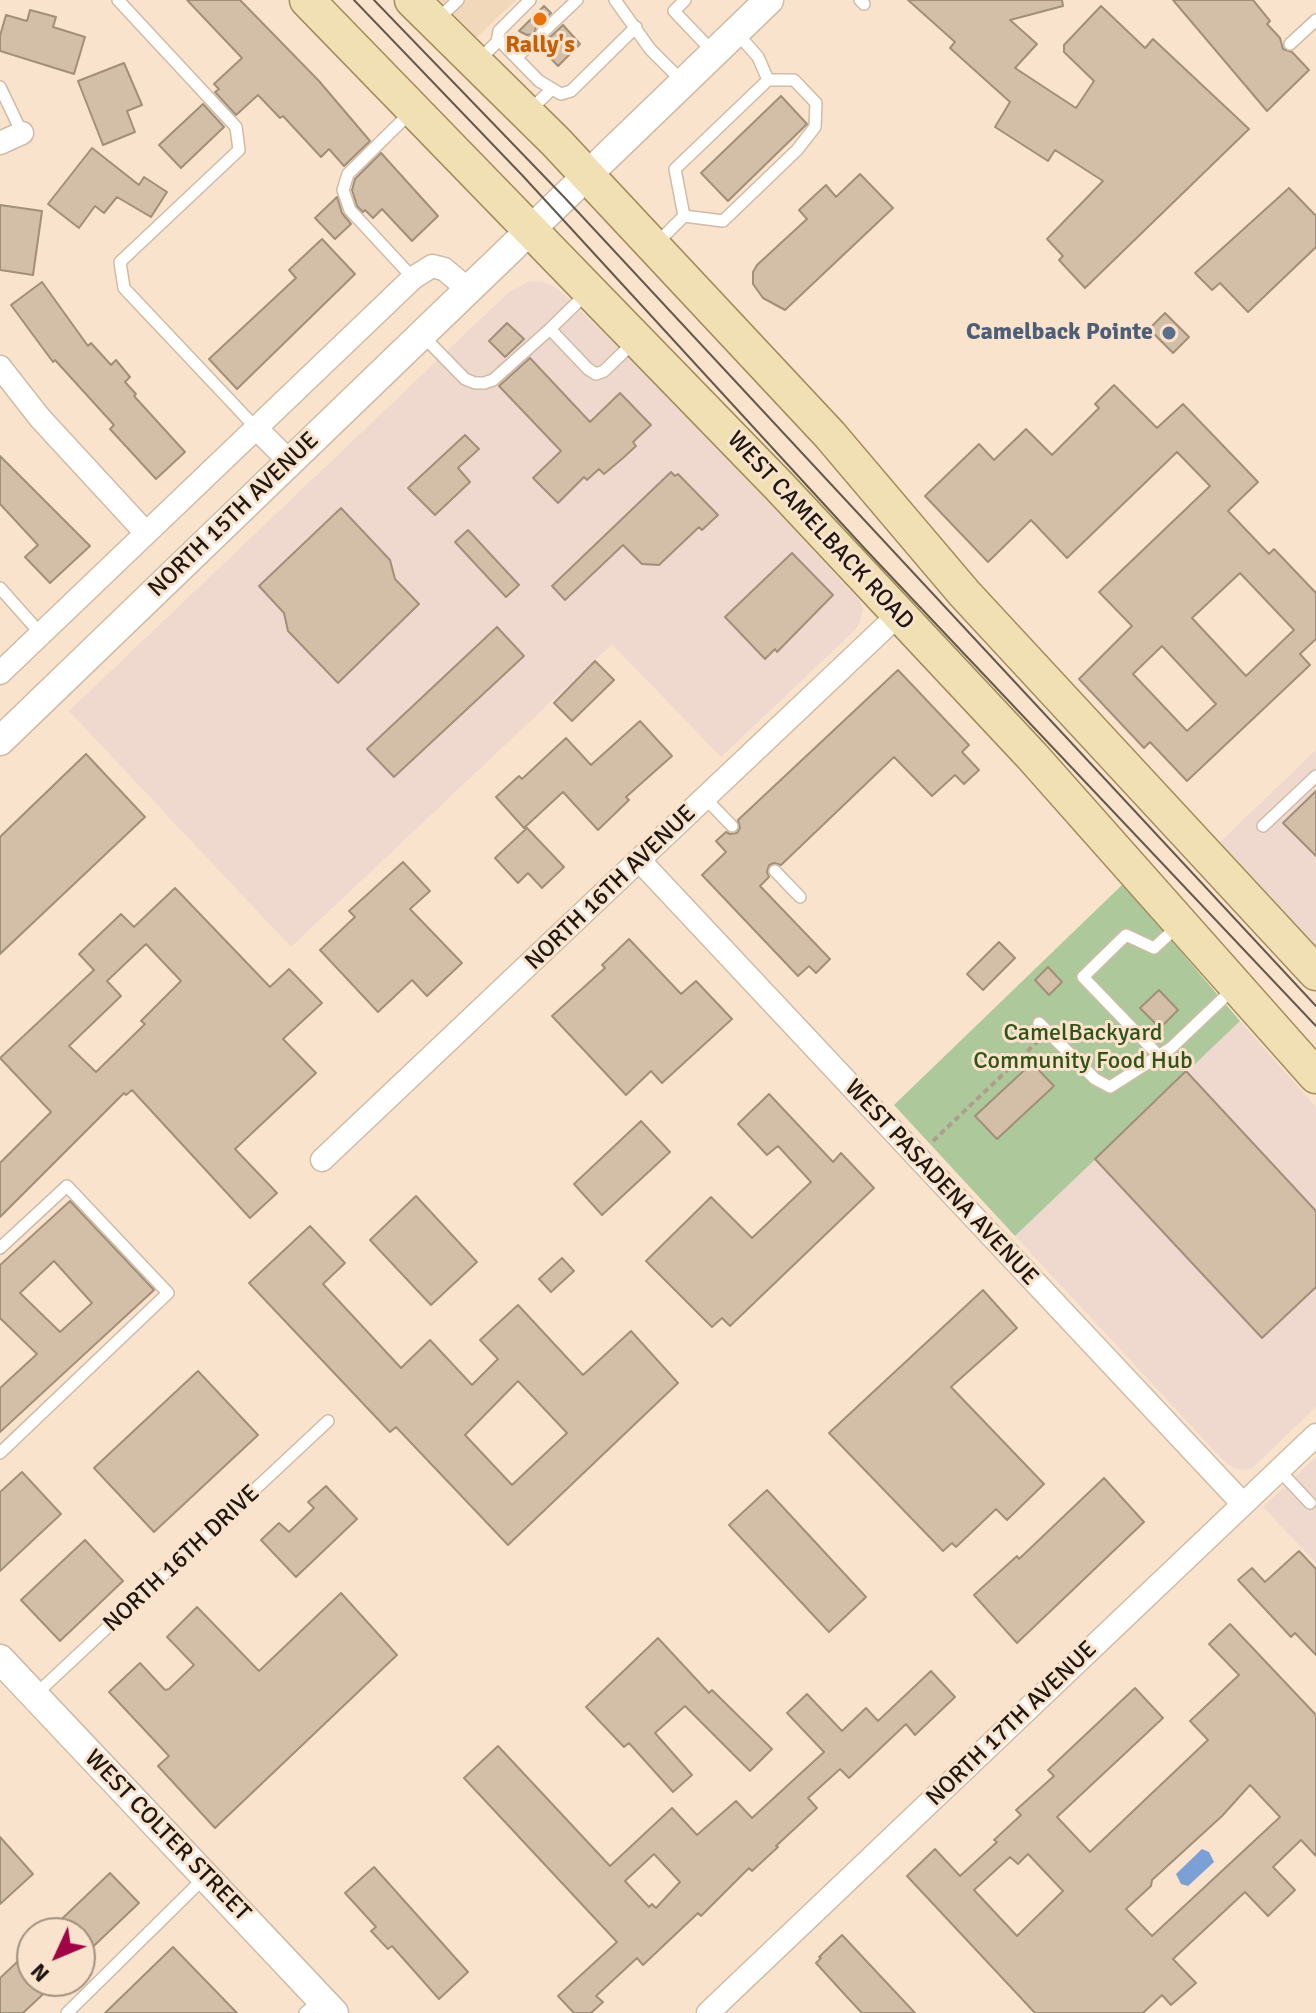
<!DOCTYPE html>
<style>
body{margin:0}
#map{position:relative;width:1316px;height:2013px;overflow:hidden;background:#f9e3cd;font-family:Signika,sans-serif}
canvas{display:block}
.north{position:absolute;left:16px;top:1917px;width:80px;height:80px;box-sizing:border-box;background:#f9e3cd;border:2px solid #a19181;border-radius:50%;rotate:226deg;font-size:22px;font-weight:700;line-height:32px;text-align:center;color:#1e170f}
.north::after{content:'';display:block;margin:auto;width:28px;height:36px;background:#a00447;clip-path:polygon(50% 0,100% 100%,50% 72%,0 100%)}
</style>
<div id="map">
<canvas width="1316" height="2013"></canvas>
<div class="north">N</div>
</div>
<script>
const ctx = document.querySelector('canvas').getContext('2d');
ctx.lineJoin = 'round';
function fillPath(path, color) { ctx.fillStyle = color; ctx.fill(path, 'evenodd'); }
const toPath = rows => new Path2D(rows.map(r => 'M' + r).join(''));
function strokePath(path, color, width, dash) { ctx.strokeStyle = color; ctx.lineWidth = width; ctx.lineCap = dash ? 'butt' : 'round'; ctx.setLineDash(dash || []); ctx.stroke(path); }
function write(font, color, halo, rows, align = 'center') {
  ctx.font = font + ' Signika,sans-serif'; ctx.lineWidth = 6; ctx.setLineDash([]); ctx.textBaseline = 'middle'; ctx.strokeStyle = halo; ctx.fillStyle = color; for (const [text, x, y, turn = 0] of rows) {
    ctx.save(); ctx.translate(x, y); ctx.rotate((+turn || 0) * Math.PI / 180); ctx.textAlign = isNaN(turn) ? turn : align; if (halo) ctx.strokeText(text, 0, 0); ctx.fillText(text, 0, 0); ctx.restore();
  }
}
fillPath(toPath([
 [530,281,543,282,557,288,683,410,860,601,863,609,861,619,856,629,721,757,612,644,291,947,69,711,509,292],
 [1316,750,1316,948,1218,844],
 [1240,1021,1316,1107,1316,1407,1252,1468,1243,1470,1234,1468,1223,1460,1015,1236],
 [1316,1457,1316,1563,1263,1507]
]), '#efd8cd');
fillPath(toPath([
 [438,0,516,0,476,38]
]), '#f2d8bb');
fillPath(toPath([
 [1123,884,1240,1021,1015,1236,894,1105]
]), '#adc89b');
fillPath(toPath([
 [1202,1849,1209,1852,1214,1862,1188,1886,1181,1884,1176,1874]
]), '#7ba0d6');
const building = toPath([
 [187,0,240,0,319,81,370,141,344,166,329,149,321,157,283,116,280,118,258,95,236,115,215,92,219,89,214,84,242,58,187,0],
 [908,0,1062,0,1063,6,1010,20,1037,44,1015,68,1076,108,1094,81,1064,52,1064,45,1101,6,1145,48,1153,39,1249,129,1085,288,1059,260,1063,256,1047,239,1103,181,1055,150,1048,161,995,127,1010,102,950,48,955,42,908,0],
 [1173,0,1253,0,1270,21,1267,24,1280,38,1283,49,1292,52,1309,70,1267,111,1173,0],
 [544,6,551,13,536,27,534,34,527,35,519,31,544,6],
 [30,10,56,17,53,27,85,37,74,74,0,51,0,36,6,15,27,21,30,10],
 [563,25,580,44,558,66,539,46,540,41,548,39,563,25],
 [124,63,142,105,127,111,135,132,103,145,78,81,124,63],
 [781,96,807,124,728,201,701,173,781,96],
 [203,104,224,127,181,168,159,145,203,104],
 [92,148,139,185,144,177,167,192,151,217,117,197,104,213,95,206,79,228,48,204,92,148],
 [381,153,438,216,412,241,382,209,373,218,365,210,363,212,357,206,352,190,355,179,381,153],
 [860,174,893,208,785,310,763,298,753,284,753,272,757,265,807,219,799,210,826,185,836,197,860,174],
 [1289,188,1316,216,1316,247,1248,312,1220,283,1212,290,1195,273,1289,188],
 [337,197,342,213,351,224,335,239,315,218,337,197],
 [0,205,42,211,33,275,0,270,0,205],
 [322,239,355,274,237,389,209,359,296,278,289,270,322,239],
 [42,282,88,346,91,343,111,365,116,360,130,377,125,382,136,394,134,396,185,452,156,479,110,429,114,425,55,360,53,362,11,305,42,282],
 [1165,313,1189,337,1173,353,1149,329,1165,313],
 [507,323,524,339,505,357,489,341,507,323],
 [530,358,590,422,620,393,651,425,633,442,636,446,623,458,604,474,599,469,587,480,584,477,558,503,533,478,561,451,499,386,530,358],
 [1114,385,1157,428,1183,404,1258,482,1228,511,1269,554,1274,549,1316,593,1316,639,1300,654,1310,665,1187,781,1150,742,1144,748,1079,679,1132,626,1099,592,1210,486,1177,452,1067,558,1031,520,988,562,925,496,979,444,994,460,1026,429,1052,455,1099,408,1095,404,1114,385],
 [1240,573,1294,630,1246,676,1192,618,1240,573],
 [1162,646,1216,704,1187,731,1133,674,1162,646],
 [465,435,479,449,458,468,470,482,435,515,408,488,465,435],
 [0,456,90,546,50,583,25,557,38,545,0,504,0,456],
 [671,472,675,476,678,474,718,515,702,530,699,527,659,565,642,564,623,545,565,600,552,586,671,472],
 [341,508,390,560,395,579,419,604,338,683,288,631,284,613,259,586,341,508],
 [468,530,519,585,506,597,455,542,468,530],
 [792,553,833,595,777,652,775,649,765,659,725,617,792,553],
 [497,627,524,656,394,777,367,749,497,627],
 [595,661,614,680,572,721,554,703,595,661],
 [898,670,969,745,962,752,979,770,964,784,955,775,932,796,894,757,781,865,774,863,769,865,767,872,769,877,760,886,830,959,816,973,809,966,798,976,702,875,726,852,716,841,726,832,730,834,737,833,740,828,738,820,898,670],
 [640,721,672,756,626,797,629,800,598,830,563,792,524,828,496,797,519,776,522,779,566,738,591,765,640,721],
 [86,754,145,817,0,954,0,837,86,754],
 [1316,791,1316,856,1283,823,1316,791],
 [527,828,564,867,542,888,528,873,518,883,495,858,527,828],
 [403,862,430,891,410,909,462,963,427,996,412,980,378,1012,320,950,355,917,349,911,403,862],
 [175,888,270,987,289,969,322,1003,283,1039,316,1073,235,1149,277,1193,250,1218,132,1090,126,1095,124,1093,0,1217,0,1163,51,1112,0,1058,94,970,79,954,121,914,134,927,175,888],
 [146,944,181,981,141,1021,145,1024,96,1072,69,1046,121,996,107,981,146,944],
 [629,939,681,994,696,981,732,1019,662,1083,651,1071,626,1095,552,1016,605,968,602,965,629,939],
 [999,942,1015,958,983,990,967,974,999,942],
 [1048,967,1062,982,1049,995,1035,980,1048,967],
 [1159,990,1178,1010,1160,1028,1140,1008,1159,990],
 [1032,1063,1054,1086,997,1139,975,1116,1032,1063],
 [1186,1071,1316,1211,1316,1287,1262,1338,1095,1159,1186,1071],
 [769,1094,833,1162,841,1153,874,1188,730,1326,722,1318,712,1327,646,1261,711,1197,752,1238,811,1182,778,1146,767,1155,738,1124,769,1094],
 [641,1121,670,1152,602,1215,574,1184,641,1121],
 [416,1196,477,1262,431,1305,370,1240,416,1196],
 [70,1201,154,1290,0,1432,0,1388,37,1354,0,1318,0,1265,70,1201],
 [54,1261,92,1303,60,1332,20,1293,54,1261],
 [310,1226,345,1263,323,1284,401,1368,430,1340,472,1385,498,1359,480,1340,518,1305,583,1375,631,1331,678,1383,508,1545,396,1427,390,1432,249,1283,310,1226],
 [518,1381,567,1433,512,1485,465,1435,518,1381],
 [562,1258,574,1271,551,1292,539,1279,562,1258],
 [983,1290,1017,1328,951,1387,1044,1484,1007,1520,996,1509,956,1547,952,1543,943,1551,829,1433,983,1290],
 [198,1371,258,1435,154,1532,94,1468,198,1371],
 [22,1472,61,1514,0,1571,0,1492,22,1472],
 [1104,1478,1144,1522,1017,1643,974,1595,1017,1556,1019,1559,1104,1478],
 [326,1486,357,1519,296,1577,261,1540,279,1523,289,1532,314,1508,308,1502,326,1486],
 [767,1490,866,1597,829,1632,729,1525,767,1490],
 [85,1540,123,1581,60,1641,21,1600,85,1540],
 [1299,1551,1316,1569,1316,1655,1295,1633,1291,1637,1238,1580,1252,1568,1265,1582,1299,1551],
 [341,1593,397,1655,215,1828,158,1766,169,1756,109,1692,140,1663,165,1690,169,1689,194,1665,167,1637,197,1607,259,1671,341,1593],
 [1230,1624,1316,1715,1316,1856,1301,1840,1273,1867,1295,1890,1268,1916,1245,1892,1173,1959,1196,1983,1171,2005,1162,1995,1143,2013,1035,2013,907,1876,935,1849,960,1876,997,1842,994,1840,1021,1815,1016,1810,1054,1776,1048,1770,1135,1688,1163,1718,1057,1817,1090,1852,1208,1740,1190,1721,1239,1675,1209,1644,1230,1624],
 [1250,1785,1280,1817,1152,1936,1126,1909,1151,1886,1152,1880,1222,1816,1250,1785],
 [1028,1854,1063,1891,1017,1936,974,1890,1010,1857,1018,1864,1028,1854],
 [658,1638,709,1693,712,1690,772,1749,750,1771,685,1706,655,1733,692,1775,673,1792,629,1743,624,1747,586,1707,658,1638],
 [931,1671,955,1697,915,1735,906,1724,849,1778,840,1769,808,1798,817,1808,776,1846,778,1847,752,1871,749,1868,701,1916,698,1913,643,1965,637,1958,596,1996,603,2002,591,2013,574,2013,558,1996,617,1942,464,1778,498,1746,610,1866,672,1808,697,1835,736,1801,752,1818,824,1752,787,1713,807,1694,842,1731,866,1708,878,1721,931,1671],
 [654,1854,680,1882,656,1908,652,1904,649,1907,625,1881,654,1854],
 [0,1837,33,1874,0,1904,0,1837],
 [374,1867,468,1972,439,1999,392,1946,388,1949,371,1931,376,1927,345,1893,374,1867],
 [110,1873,139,1903,80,1959,80,1933,47,1933,110,1873],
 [842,1935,915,2013,862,2013,847,1997,816,1963,821,1958,819,1957,842,1935],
 [173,1947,237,2013,105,2013,173,1947],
 [32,1948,32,1981,57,1981,23,2013,0,2013,0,1978,32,1948]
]);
fillPath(building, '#d3bea8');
strokePath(building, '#a28f79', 2);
const service = toPath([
 [118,0,236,127,239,150,120,262,124,288,257,429],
 [615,0,650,49,683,82],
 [685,0,674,11,714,53],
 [860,0,864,4],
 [438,19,458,0],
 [736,32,758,57,768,80],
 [542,33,577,0],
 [498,39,539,81,561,94,571,91,636,27],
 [1290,44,1316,20],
 [517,57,532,42],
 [480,59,497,42,499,31,530,0],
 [768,80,794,80,816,103,815,127,797,150,723,221,684,216,675,169,768,80],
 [0,87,22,133],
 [411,112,348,174,343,190,350,210,413,278],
 [528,112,551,90],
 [657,243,684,216],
 [588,292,550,329,588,369,596,374,604,371,633,343],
 [422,335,465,379,475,383,484,383,493,380,550,329],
 [0,588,41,634],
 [705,798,732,826],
 [1263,826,1316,776],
 [775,871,800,897],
 [1039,1023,1095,1079,1110,1087,1171,1048,1232,990],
 [1159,1056,1083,977,1126,935,1154,948,1179,925],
 [0,1248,67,1186,168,1293,0,1453],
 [1279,1470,1310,1503],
 [35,1695,328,1421],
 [67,2013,205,1877],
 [305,2013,321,1999]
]);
const minor = toPath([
 [0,143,22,133],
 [0,367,40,418,146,533],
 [257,429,290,462],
 [0,673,413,278,432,266,444,269,469,290],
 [640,861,1243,1504],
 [322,1160,899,614],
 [708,2013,1316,1435]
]);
const tertiary = toPath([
 [0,741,769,0],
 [0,1659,334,2013]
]);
const primary = toPath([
 [307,0,779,486,1032,756,1316,1076],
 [412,0,556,142,830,435,964,593,1316,973]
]);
strokePath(service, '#d0bba5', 14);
strokePath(minor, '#d0bba5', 25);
strokePath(tertiary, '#d0bba5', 31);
strokePath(primary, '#a38d5a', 37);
strokePath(toPath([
 [933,1141,1037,1042]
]), '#af9e8d', 4, [6, 4]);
strokePath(service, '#fff', 11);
strokePath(minor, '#fff', 22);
strokePath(tertiary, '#fff', 28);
strokePath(primary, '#f2e0b5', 34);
strokePath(toPath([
 [354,0,522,175,866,550,1316,1026],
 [374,0,565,198,1316,1006]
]), '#65594c', 2);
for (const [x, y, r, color] of [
 [540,19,8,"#e8710a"],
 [1169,333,8,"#5c6f8a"]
]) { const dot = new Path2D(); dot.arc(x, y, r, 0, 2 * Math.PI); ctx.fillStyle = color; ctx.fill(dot); strokePath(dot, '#f9e3cd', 3); }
write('bold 24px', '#c56008', '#f9e3cd', [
 ["Rally's",540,46]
]);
write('bold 24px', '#4e5e75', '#f9e3cd', [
 ["Camelback Pointe",1153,333]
], 'right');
write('24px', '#1e170f', '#f9e3cd', [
 ["NORTH 15TH AVENUE",234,515,-44],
 ["WEST CAMELBACK ROAD",820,531,47],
 ["NORTH 16TH AVENUE",611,888,-44],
 ["WEST PASADENA AVENUE",941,1183,47],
 ["NORTH 16TH DRIVE",182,1559,-43],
 ["NORTH 17TH AVENUE",1012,1724,-44],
 ["WEST COLTER STREET",167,1836,46]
]);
write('24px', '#325317', '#f9e3cd', [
 ["CamelBackyard",1083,1034],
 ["Community Food Hub",1083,1062]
]);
</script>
